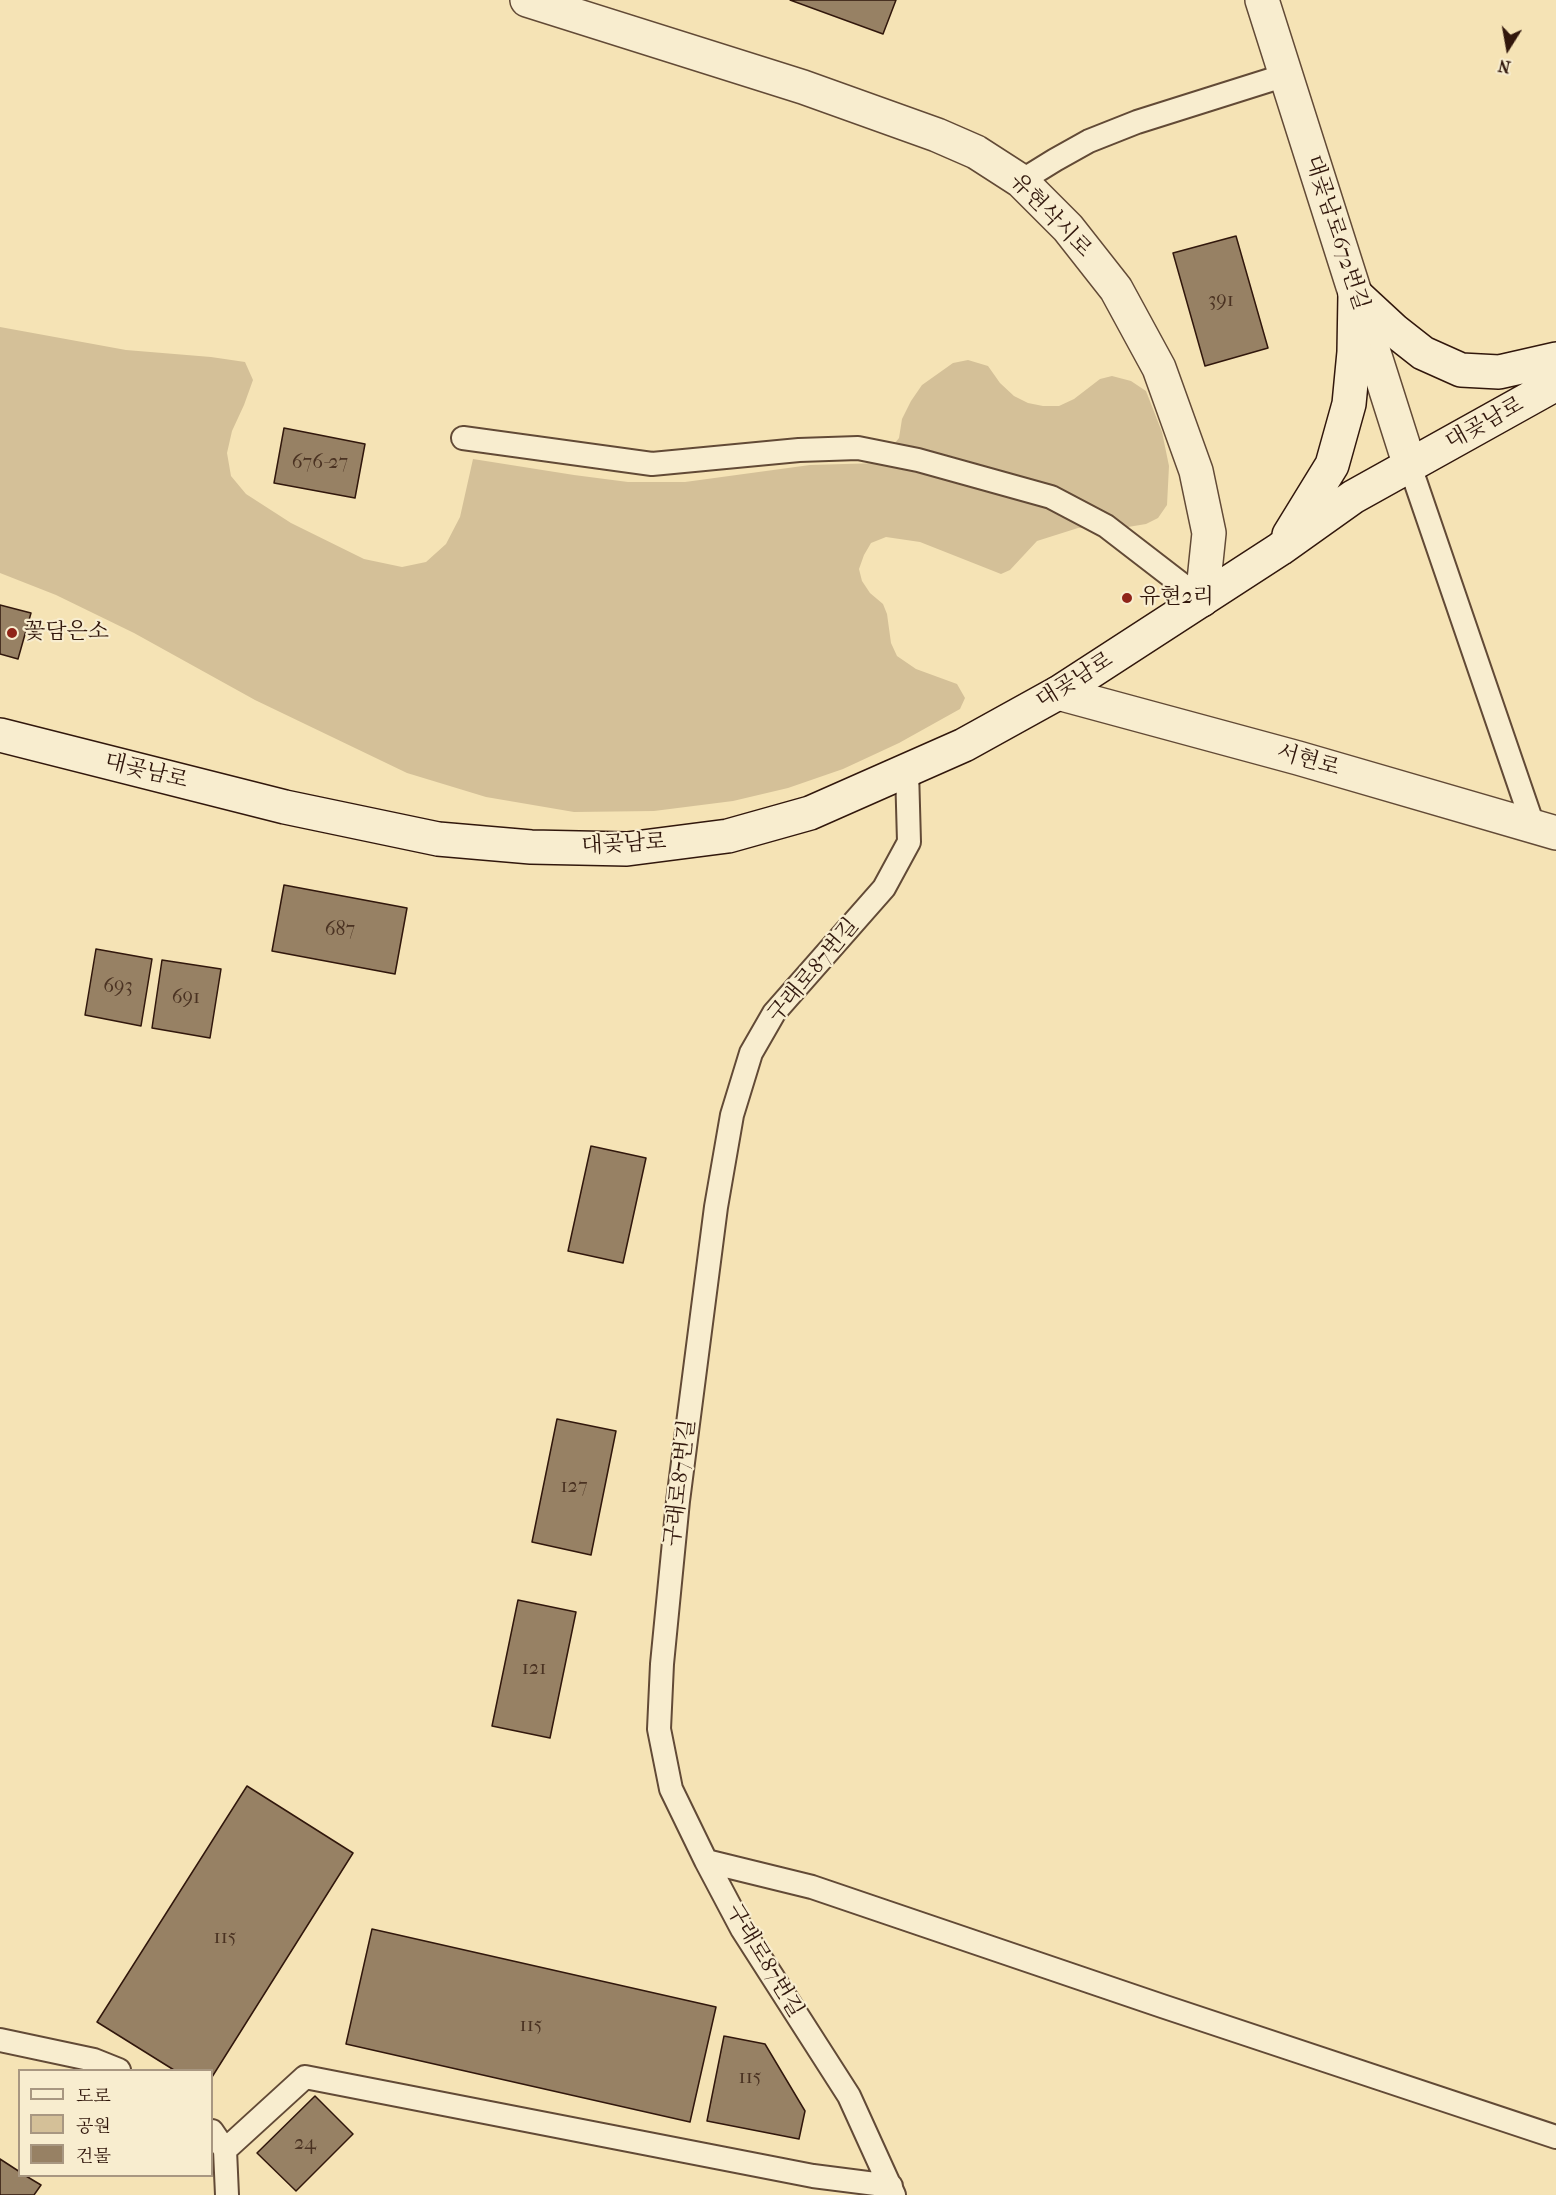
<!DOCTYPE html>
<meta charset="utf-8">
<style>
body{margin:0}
#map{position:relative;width:1556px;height:2195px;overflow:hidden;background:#f5e3b5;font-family:"IM FELL French Canon","Noto Serif KR",serif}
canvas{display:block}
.legend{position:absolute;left:18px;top:2069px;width:195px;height:108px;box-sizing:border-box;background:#f8edcf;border:2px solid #a89781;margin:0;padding:8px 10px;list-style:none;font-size:18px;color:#31170c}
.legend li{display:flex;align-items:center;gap:12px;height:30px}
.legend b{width:30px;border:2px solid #a89781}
.north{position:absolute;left:1478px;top:18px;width:60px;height:60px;-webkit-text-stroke:4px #f8edcf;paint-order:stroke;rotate:191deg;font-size:16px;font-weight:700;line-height:24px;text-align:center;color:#31170c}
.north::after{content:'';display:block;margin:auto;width:21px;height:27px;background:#31170c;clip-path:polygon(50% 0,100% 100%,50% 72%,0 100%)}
</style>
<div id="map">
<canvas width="1556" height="2195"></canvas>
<ul class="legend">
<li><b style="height:8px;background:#f8edcf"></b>도로</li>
<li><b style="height:16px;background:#d4c098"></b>공원</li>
<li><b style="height:16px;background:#978164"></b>건물</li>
</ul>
<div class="north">N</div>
</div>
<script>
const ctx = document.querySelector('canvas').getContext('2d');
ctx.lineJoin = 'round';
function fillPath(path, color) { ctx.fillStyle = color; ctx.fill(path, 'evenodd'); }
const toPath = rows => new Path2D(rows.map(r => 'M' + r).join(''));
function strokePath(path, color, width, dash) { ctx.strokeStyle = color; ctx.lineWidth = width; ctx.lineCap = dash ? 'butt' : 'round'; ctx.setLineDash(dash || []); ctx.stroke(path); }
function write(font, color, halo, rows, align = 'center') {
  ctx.font = font + ' "IM FELL French Canon","Noto Serif KR",serif'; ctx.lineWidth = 4.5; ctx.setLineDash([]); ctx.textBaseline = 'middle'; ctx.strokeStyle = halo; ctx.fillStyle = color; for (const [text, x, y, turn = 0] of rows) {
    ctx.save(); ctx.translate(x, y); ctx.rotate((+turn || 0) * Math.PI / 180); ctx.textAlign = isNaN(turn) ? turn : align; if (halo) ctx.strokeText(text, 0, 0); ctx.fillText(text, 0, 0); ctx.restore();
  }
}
fillPath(toPath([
 [0,327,126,350,211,357,245,362,253,380,244,405,232,431,227,453,231,476,246,494,291,523,364,559,402,567,426,562,446,544,460,517,473,459,574,475,628,482,685,482,810,465,879,463,899,438,902,419,911,401,922,385,953,363,968,360,988,366,1000,383,1014,396,1028,403,1043,406,1059,406,1074,399,1100,379,1112,376,1131,381,1146,391,1162,432,1169,466,1167,505,1158,518,1146,524,1128,527,1078,528,1037,541,1010,570,1001,574,920,542,886,537,871,543,864,555,859,569,862,581,870,593,883,604,887,614,891,643,897,656,916,669,957,684,965,698,960,709,899,743,843,769,788,788,733,801,654,811,574,812,486,797,407,773,255,700,134,633,56,595,0,573]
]), '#d4c098');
const building = toPath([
 [790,0,896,0,883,34,790,0],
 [1236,236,1268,348,1205,366,1173,253,1236,236],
 [284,428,365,444,355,498,274,483,284,428],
 [0,605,31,613,18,659,0,654,0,605],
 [284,885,407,908,395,974,272,951,284,885],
 [96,949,152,959,141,1026,85,1015,96,949],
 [162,960,221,969,210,1038,152,1028,162,960],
 [591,1146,646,1158,623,1263,568,1251,591,1146],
 [557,1419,616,1431,591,1555,532,1542,557,1419],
 [518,1600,576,1612,550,1738,492,1726,518,1600],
 [247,1786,353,1853,212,2077,212,2070,174,2070,97,2022,247,1786],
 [372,1929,716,2007,690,2122,346,2044,372,1929],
 [724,2036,765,2044,805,2111,799,2139,707,2121,724,2036],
 [315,2096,353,2134,296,2191,257,2153,315,2096],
 [0,2159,20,2172,20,2176,26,2176,41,2185,34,2195,0,2195,0,2159]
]);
fillPath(building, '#978164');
strokePath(building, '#31170c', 1.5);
const lane = toPath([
 [1021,181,1055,160,1089,141,1137,122,1286,75],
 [463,438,652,464,799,450,858,448,918,460,1051,497,1106,526,1202,600],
 [1410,466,1534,828],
 [706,1861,812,1887,1162,2006,1556,2137],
 [0,2040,94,2060,119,2070],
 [212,2131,225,2150,227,2195],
 [225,2150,305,2077,813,2176,891,2186],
 [894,2195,849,2096,742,1929,706,1861,671,1789,659,1729,662,1664,678,1501,716,1207,732,1115,751,1053,774,1013,884,888,909,842,907,770]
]);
const street = toPath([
 [527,0,803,87,937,135,976,152,1021,181,1068,228,1116,289,1159,368,1196,471,1209,533,1202,600],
 [1262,0,1410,466],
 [1058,693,1298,758,1556,833]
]);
const secondary = toPath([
 [1355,294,1395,331,1423,353,1461,370,1499,372,1556,359],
 [1289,535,1332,465,1349,404,1354,352,1355,294],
 [0,735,285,807,438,839,531,847,627,849,728,836,810,813,964,745,1058,693,1280,549,1353,497,1556,384]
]);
strokePath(lane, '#624a36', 26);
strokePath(street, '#624a36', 36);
strokePath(secondary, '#31170c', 36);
strokePath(lane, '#f8edcf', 22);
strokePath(street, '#f8edcf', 33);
strokePath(secondary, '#f8edcf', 33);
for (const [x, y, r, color] of [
 [1127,598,6,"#8f2418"],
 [12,633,6,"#8f2418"]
]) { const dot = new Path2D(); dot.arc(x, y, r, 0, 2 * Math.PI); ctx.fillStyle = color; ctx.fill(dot); strokePath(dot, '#f8edcf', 2); }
write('20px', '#4a3222', null, [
 ["391",1221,301],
 ["676-27",320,463],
 ["687",340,930],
 ["693",118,987],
 ["691",186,998],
 ["127",574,1487],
 ["121",534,1669],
 ["115",225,1938],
 ["115",531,2026],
 ["115",750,2078],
 ["24",305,2144]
]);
write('22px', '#31170c', '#f8edcf', [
 ["유현삭시로",1050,216,46],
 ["대곶남로672번길",1336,233,72],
 ["대곶남로",1485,424,-29],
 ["대곶남로",1075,681,-32],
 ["서현로",1308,761,16],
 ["대곶남로",146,772,14],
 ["대곶남로",624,845,-3],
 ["구래로87번길",814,971,-50],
 ["구래로87번길",681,1483,-83],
 ["구래로87번길",764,1961,59]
]);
write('22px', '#31170c', '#f8edcf', [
 ["유현2리",1139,598],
 ["꽃담은소",24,633]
], 'left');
</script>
